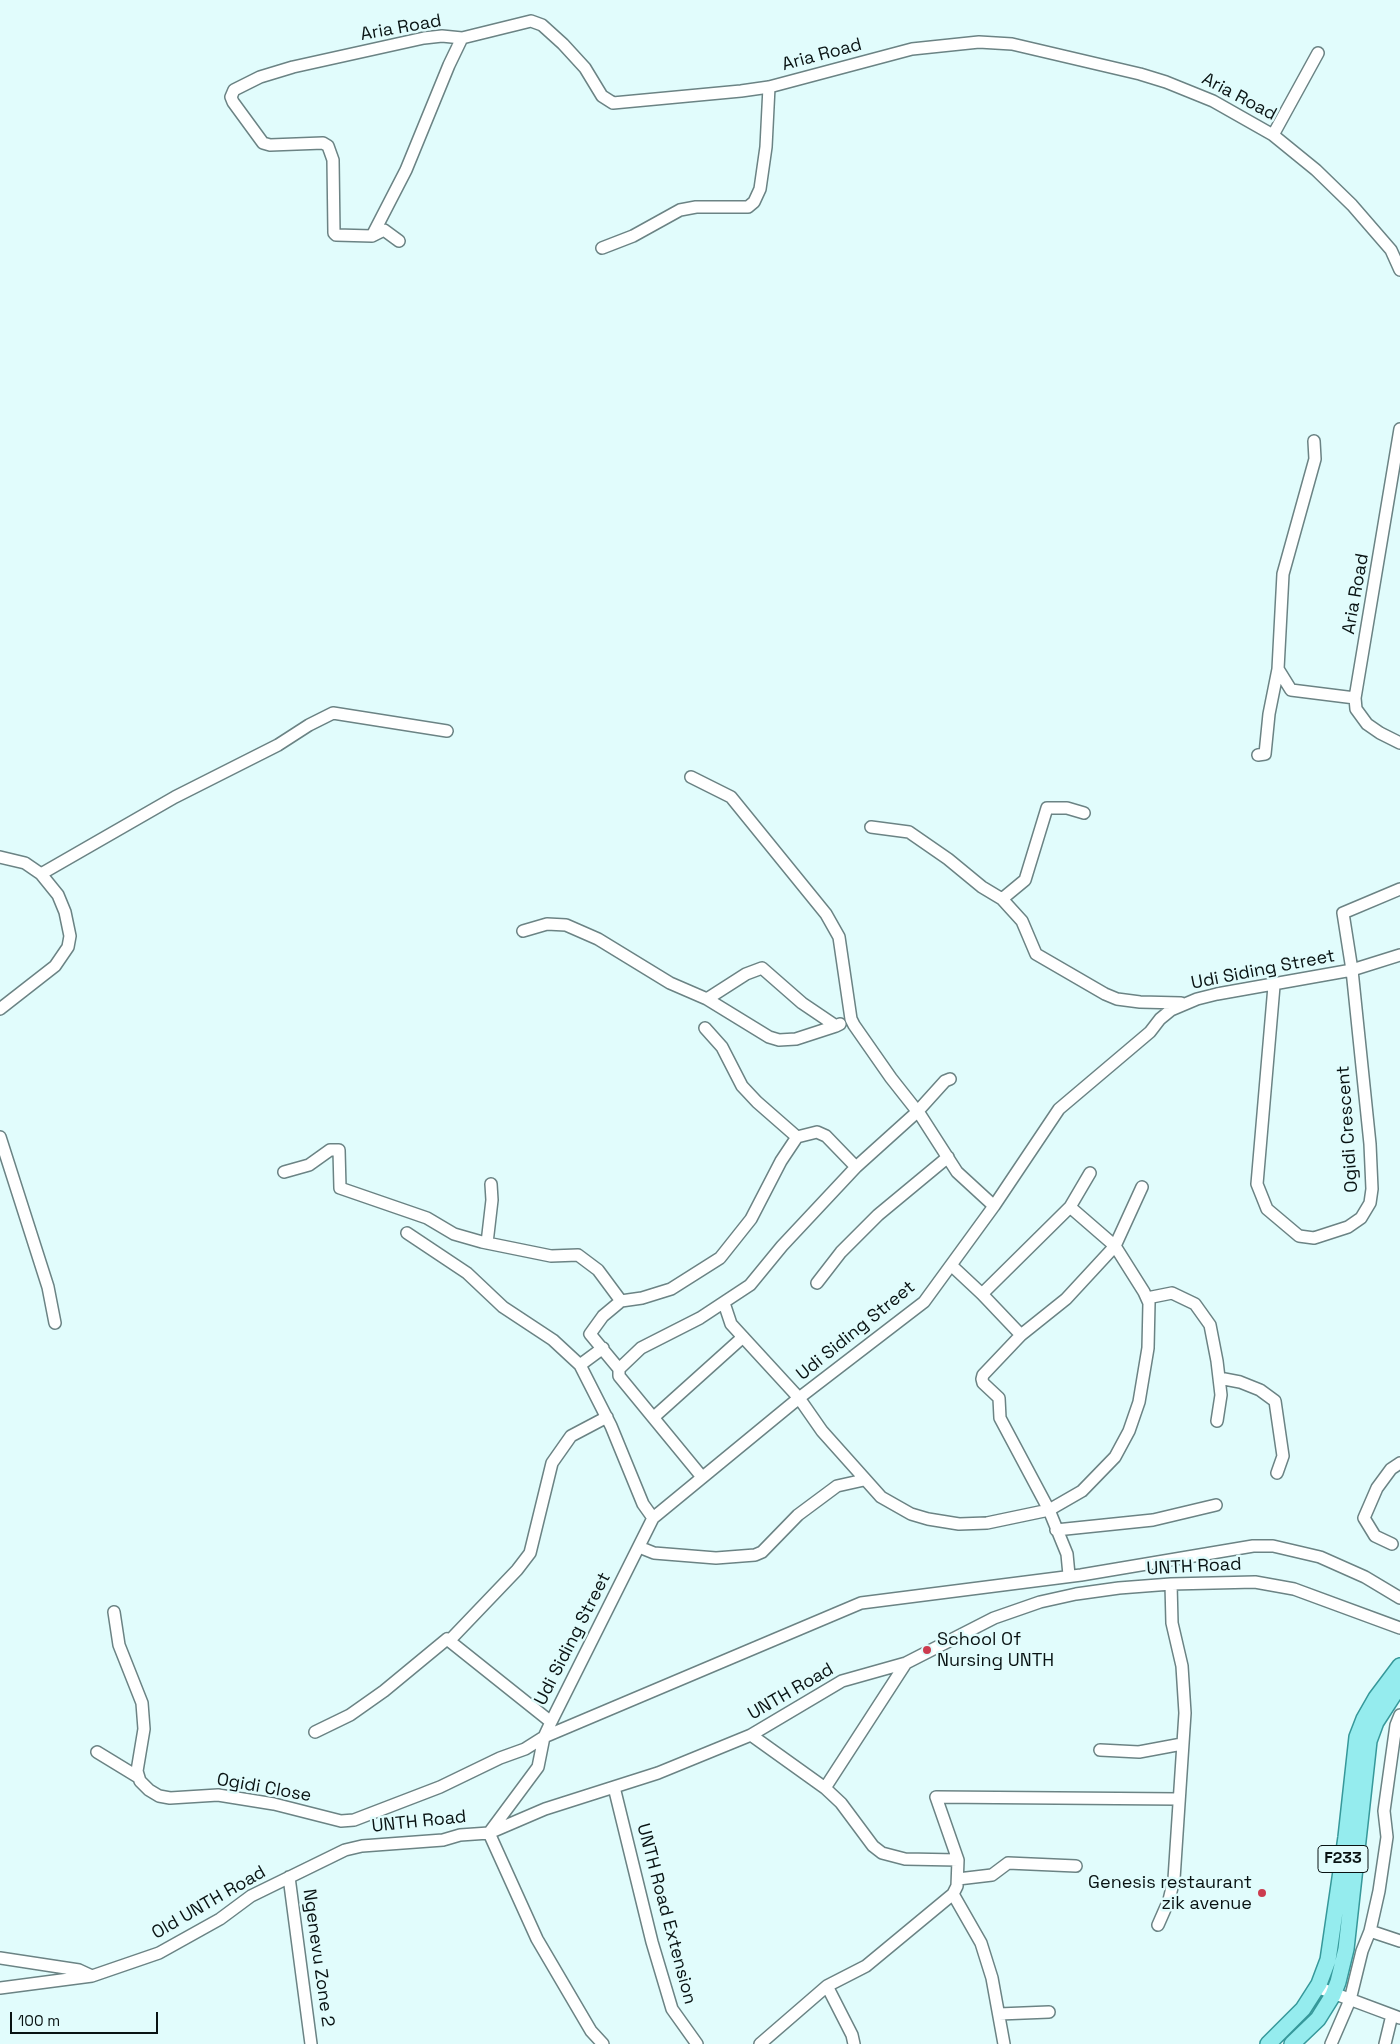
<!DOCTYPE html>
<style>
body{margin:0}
#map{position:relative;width:1400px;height:2044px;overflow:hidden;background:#e1fcfc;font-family:"Space Grotesk",sans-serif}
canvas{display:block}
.scale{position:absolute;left:10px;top:2012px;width:148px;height:22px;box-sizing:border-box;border:2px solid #091313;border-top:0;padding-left:6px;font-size:15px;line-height:18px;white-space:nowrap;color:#091313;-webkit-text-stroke:4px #e1fcfc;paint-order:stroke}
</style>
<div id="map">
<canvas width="1400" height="2044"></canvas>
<div class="scale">100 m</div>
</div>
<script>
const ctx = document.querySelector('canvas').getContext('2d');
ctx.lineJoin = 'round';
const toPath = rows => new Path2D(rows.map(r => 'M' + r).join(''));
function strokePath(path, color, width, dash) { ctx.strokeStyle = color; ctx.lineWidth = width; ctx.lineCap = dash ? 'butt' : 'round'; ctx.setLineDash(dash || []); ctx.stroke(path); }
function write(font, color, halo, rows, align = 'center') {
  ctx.font = font + ' "Space Grotesk",sans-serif'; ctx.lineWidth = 5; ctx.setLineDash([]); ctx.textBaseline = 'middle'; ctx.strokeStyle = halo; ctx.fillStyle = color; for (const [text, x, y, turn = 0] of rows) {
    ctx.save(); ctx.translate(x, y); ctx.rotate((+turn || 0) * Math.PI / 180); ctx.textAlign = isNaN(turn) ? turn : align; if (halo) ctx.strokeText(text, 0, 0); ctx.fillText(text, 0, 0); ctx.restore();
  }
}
const minor = toPath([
 [1273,135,1318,53],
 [373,234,406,170,449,65,462,38],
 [399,241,384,230,372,236,336,235,334,233,333,160,328,146,323,143,270,145,263,143,233,102,231,97,234,90,260,77,293,67,424,38,442,36,462,38,531,21,542,25,563,44,585,68,602,96,613,103,741,91,769,87,912,49,979,42,1012,44,1140,74,1166,82,1213,101,1273,135,1316,170,1352,205,1391,250,1400,270],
 [602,248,633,236,680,210,696,207,748,207,754,202,760,189,766,147,769,87],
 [1400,429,1355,698,1356,709,1367,724,1380,733,1400,743],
 [1314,441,1315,459,1283,574,1278,669,1291,690,1355,698],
 [1258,755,1265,754,1269,714,1278,669],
 [691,777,731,797,826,914,839,937,851,1019,854,1025,891,1078,921,1116,957,1172,994,1206],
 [871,827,909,832,948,859,982,887,1002,899,1022,921,1036,954,1105,994,1117,999,1140,1002,1181,1003],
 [0,857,25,863,41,874,58,895,65,912,70,936,68,947,55,966,0,1009],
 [41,874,175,797,278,745,309,725,333,713,447,731],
 [1002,899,1025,880,1047,808,1067,808,1084,813],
 [523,931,547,924,566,925,598,939,670,983,707,999,769,1037,779,1040,796,1039,836,1026],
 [1274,986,1257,1184,1267,1209,1299,1236,1314,1238,1348,1227,1361,1218,1370,1203,1372,1189,1370,1144,1352,970,1343,913,1400,889],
 [707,999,746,974,762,968,802,1003,836,1026,840,1024],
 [705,1028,722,1047,742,1086,757,1102,797,1137,817,1132,826,1136,856,1167],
 [0,1137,48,1287,55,1323],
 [284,1172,309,1165,330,1150,339,1150,340,1188,427,1218,454,1234,482,1242,551,1256,578,1255,598,1270,621,1301],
 [407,1233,467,1273,503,1307,553,1340,580,1365,611,1426,643,1504,653,1518],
 [487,1243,492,1200,491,1184],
 [951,1265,982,1294,1021,1335],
 [817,1283,841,1252,878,1215,948,1157],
 [982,1294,1070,1207,1090,1173],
 [1147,1298,1172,1293,1195,1304,1210,1325,1217,1361,1221,1395,1217,1421],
 [724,1303,731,1324,799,1398,822,1431,881,1497,911,1514,928,1519,959,1524,987,1523,1049,1510,1082,1491,1115,1457,1129,1431,1139,1402,1148,1348,1149,1303,1144,1292,1115,1246,1070,1207],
 [580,1365,603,1348],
 [619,1369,641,1348,700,1318,750,1285,782,1246,856,1167,917,1112,945,1081,950,1079],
 [1219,1378,1240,1382,1260,1390,1275,1401,1283,1456,1277,1473],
 [654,1417,743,1337],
 [702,1477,619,1376,619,1369,590,1334,603,1316,621,1301,642,1298,671,1289,720,1258,751,1219,781,1161,797,1137],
 [1056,1530,1153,1520,1216,1505],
 [1392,1544,1375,1536,1364,1518,1377,1488,1391,1469,1400,1463],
 [639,1547,654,1553,716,1558,755,1555,762,1552,798,1515,837,1486,864,1480],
 [1069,1575,1067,1554,1049,1510,1000,1418,999,1398,983,1383,982,1379,983,1375,1021,1335,1066,1299,1115,1246,1142,1187],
 [114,1612,119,1645,142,1703,144,1729,137,1771,140,1781,149,1790,159,1796,170,1798,218,1795,274,1804,341,1821,354,1820,440,1787,500,1758,525,1749,544,1737,861,1603,1081,1575,1253,1546,1273,1546,1320,1557,1365,1577,1400,1598],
 [450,1640,517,1570,530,1553,552,1463,571,1436,607,1417],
 [315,1732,350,1715,384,1691,447,1639,551,1722],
 [751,1735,825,1788,841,1803,873,1846,882,1853,905,1859,958,1860,957,1886,953,1894,866,1966,827,1986,852,2035,854,2044],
 [1100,1750,1139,1752,1182,1744],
 [97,1752,138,1777],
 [614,1787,652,1942,672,2009,697,2044],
 [825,1788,906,1663],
 [958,1860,936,1797,1178,1799],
 [289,1877,311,2044],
 [958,1879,992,1875,1008,1863,1076,1866],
 [953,1894,981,1943,992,1978,1004,2044],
 [1158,1925,1169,1900,1174,1879,1185,1713,1182,1666,1172,1623,1171,1584],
 [1370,1931,1379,1891,1387,1837,1384,1811,1396,1725,1400,1715],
 [0,1958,79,1970,92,1976],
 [1317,1987,1400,2018],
 [0,1988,92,1976,159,1953,220,1919,251,1896,345,1850,362,1846,443,1840,460,1835,489,1833,545,1809,658,1773,751,1735,842,1681,906,1663,994,1618,1040,1602,1076,1594,1119,1588,1171,1584,1255,1582,1294,1589,1400,1628],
 [999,2014,1049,2012],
 [603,2044,591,2031,537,1939,489,1833,538,1767,544,1737,551,1722,653,1518,799,1398,924,1302,994,1206,1059,1109,1150,1032,1160,1019,1171,1010,1197,999,1217,994,1352,970,1400,955],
 [760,2044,827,1986],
 [1331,2044,1350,2000,1362,1951,1370,1931,1400,1941],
 [1385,2044,1392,2015]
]);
const major = toPath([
 [1268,2044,1303,2009,1319,1984,1328,1960,1346,1837,1357,1737,1364,1719,1376,1698,1400,1666],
 [1292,2044,1318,2019,1333,1995,1338,1982,1346,1949,1369,1741,1376,1722,1400,1685]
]);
strokePath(minor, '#6b8384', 14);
strokePath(major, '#36989a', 18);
strokePath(minor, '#fff', 11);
strokePath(major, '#95ecee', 15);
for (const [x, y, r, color] of [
 [927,1650,5,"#cc3c4f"],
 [1262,1893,5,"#cc3c4f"]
]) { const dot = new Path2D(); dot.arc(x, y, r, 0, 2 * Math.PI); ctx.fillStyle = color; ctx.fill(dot); strokePath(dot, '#e1fcfc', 2); }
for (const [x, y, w] of [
 [1343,1859,50]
]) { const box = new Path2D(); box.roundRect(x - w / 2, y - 13.5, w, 27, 4); ctx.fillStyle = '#e1fcfc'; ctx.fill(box); strokePath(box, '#091313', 1); }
write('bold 16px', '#091313', null, [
 ["F233",1343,1859]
]);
write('18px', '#091313', '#e1fcfc', [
 ["Aria Road",401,28,-10],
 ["Aria Road",822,55,-15],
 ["Aria Road",1239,97,28],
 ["Aria Road",1356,594,-80],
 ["Udi Siding Street",1263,970,-11],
 ["Ogidi Crescent",1348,1129,-94],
 ["Udi Siding Street",856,1331,-39],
 ["UNTH Road",1194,1567,-3],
 ["Udi Siding Street",573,1639,-63],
 ["UNTH Road",791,1692,-30],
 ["Ogidi Close",264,1788,10],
 ["UNTH Road",419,1822,-6],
 ["Old UNTH Road",209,1903,-30],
 ["UNTH Road Extension",666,1914,75],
 ["Ngenevu Zone 2",318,1958,82]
]);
write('18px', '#091313', '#e1fcfc', [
 ["School Of",937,1640],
 ["Nursing UNTH",937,1661],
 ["Genesis restaurant",1252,1883,"right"],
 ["zik avenue",1252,1904,"right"]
], 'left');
</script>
